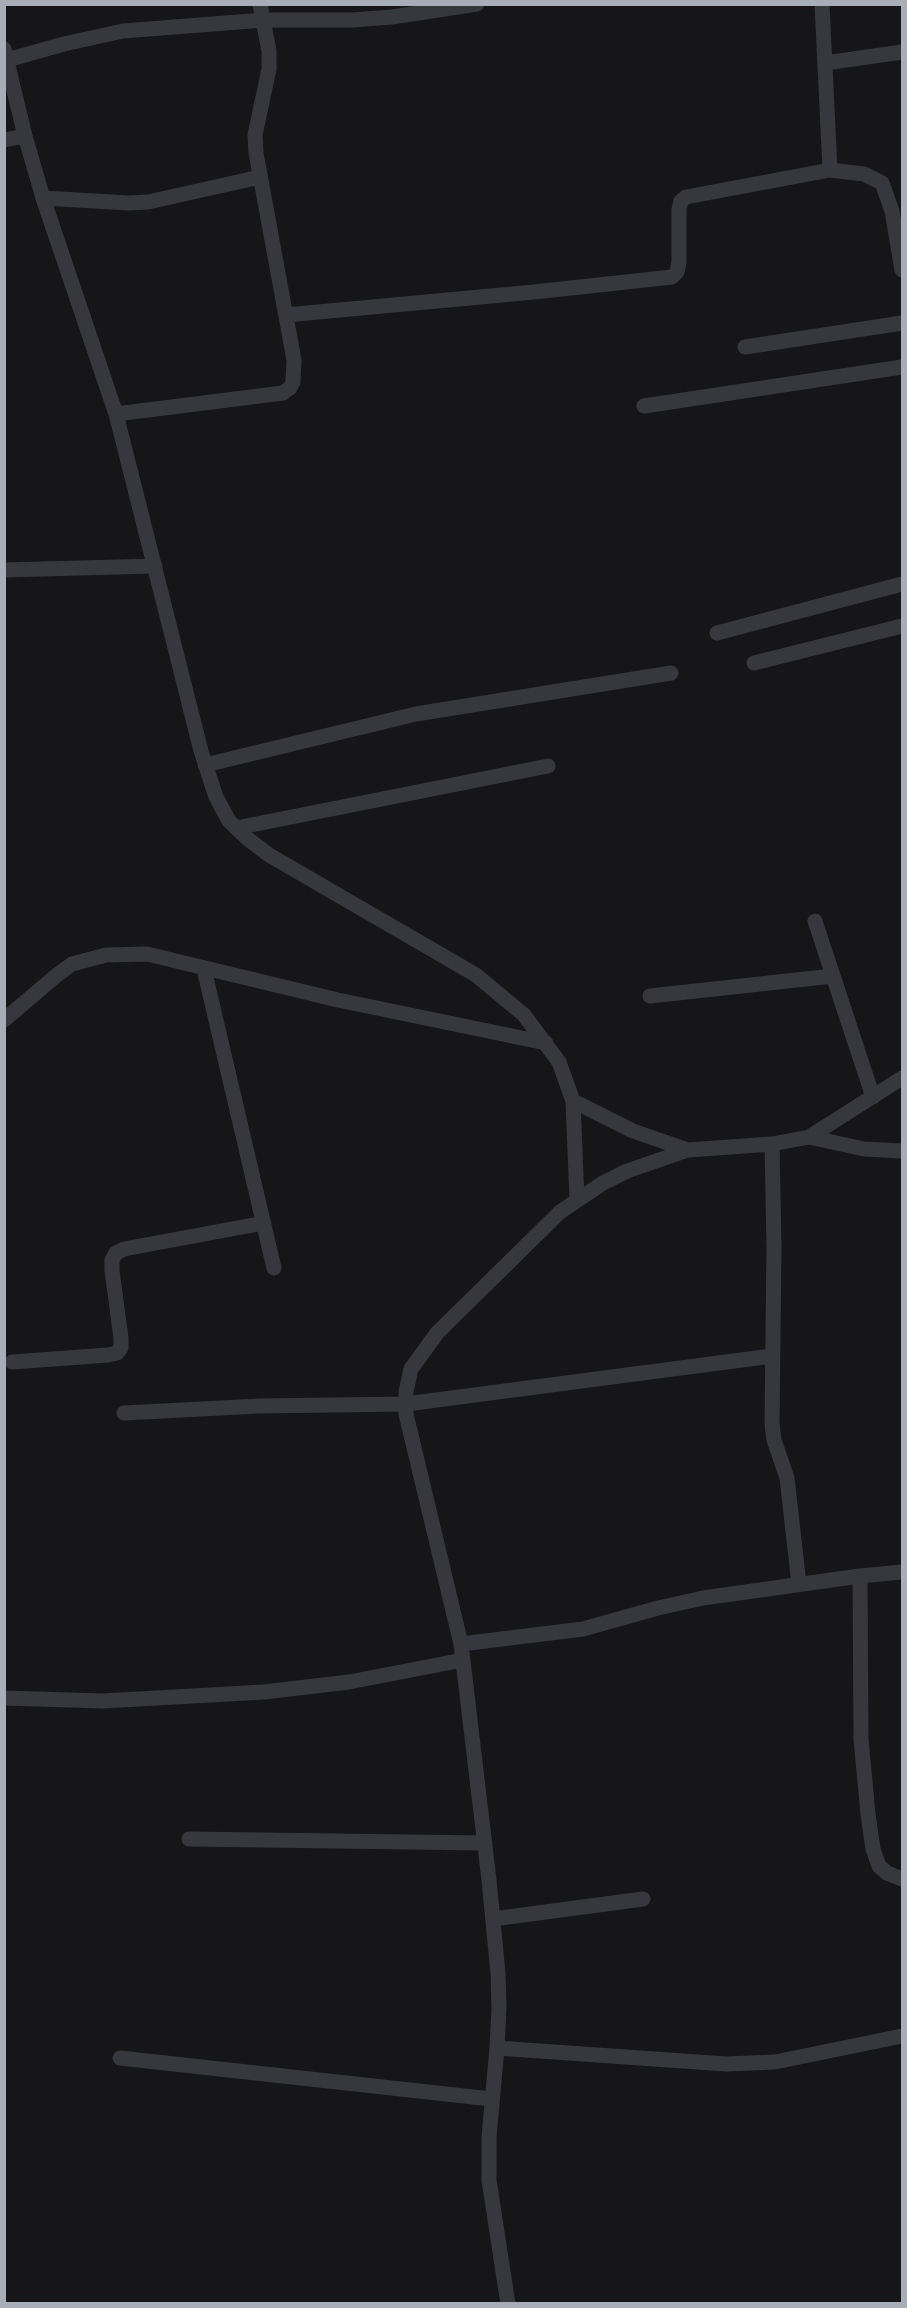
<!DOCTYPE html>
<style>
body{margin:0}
#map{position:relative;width:907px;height:2308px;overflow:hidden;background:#161618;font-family:"Titillium Web",sans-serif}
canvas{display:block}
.frame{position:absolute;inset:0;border:6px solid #a8adb8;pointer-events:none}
</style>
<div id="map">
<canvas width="907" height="2308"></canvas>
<div class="frame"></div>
</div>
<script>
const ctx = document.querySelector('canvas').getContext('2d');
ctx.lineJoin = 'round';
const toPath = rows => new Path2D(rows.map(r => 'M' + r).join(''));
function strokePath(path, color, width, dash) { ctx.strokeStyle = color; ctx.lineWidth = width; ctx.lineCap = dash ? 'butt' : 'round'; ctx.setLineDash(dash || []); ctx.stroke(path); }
strokePath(toPath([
 [4,49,25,136,43,198,116,414,201,751,216,797,229,821,248,839,269,855,476,975,524,1015,559,1062,573,1101,577,1200],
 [7,60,64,44,123,31,264,20,352,20,392,17,477,4],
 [825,63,902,52],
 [4,140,25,136],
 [830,170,864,174,882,183,892,211,902,270],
 [43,198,129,203,148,202,260,177],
 [286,315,534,292,672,277,677,272,679,262,679,209,681,201,686,197,830,170,822,4],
 [745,347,902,323],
 [644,406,902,367],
 [116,414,283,393,290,388,293,382,294,360,256,153,255,135,269,69,269,51,260,4],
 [4,570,155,566],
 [717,633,902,584],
 [754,663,902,626],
 [205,765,416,714,671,673],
 [236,828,548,766],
 [815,921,873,1097],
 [204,969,274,1268],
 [650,996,833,976],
 [4,1020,57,975,72,964,106,955,147,954,338,1000,546,1043],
 [573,1101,633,1131,688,1150],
 [809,1137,864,1149,902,1151],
 [772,1144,774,1246,772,1424,774,1440,787,1478,799,1584],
 [12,1362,108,1355,117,1353,121,1348,121,1338,112,1271,112,1260,116,1253,124,1249,264,1223],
 [124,1413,259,1406,406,1404,772,1356],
 [860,1576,861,1739,868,1814,873,1849,879,1866,887,1873,902,1879],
 [461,1644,583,1629,658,1608,703,1598,860,1576,902,1572],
 [4,1698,103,1701,264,1692,349,1682,463,1660],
 [189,1839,485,1843],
 [493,1919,643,1899],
 [497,2048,726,2064,751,2063,775,2062,902,2036],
 [120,2058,491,2099],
 [508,2304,489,2180,489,2137,497,2048,499,2007,498,1973,489,1880,461,1644,406,1414,406,1392,411,1369,437,1333,560,1212,603,1183,627,1171,688,1150,772,1144,809,1137,902,1078]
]), '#37383d', 15);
</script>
